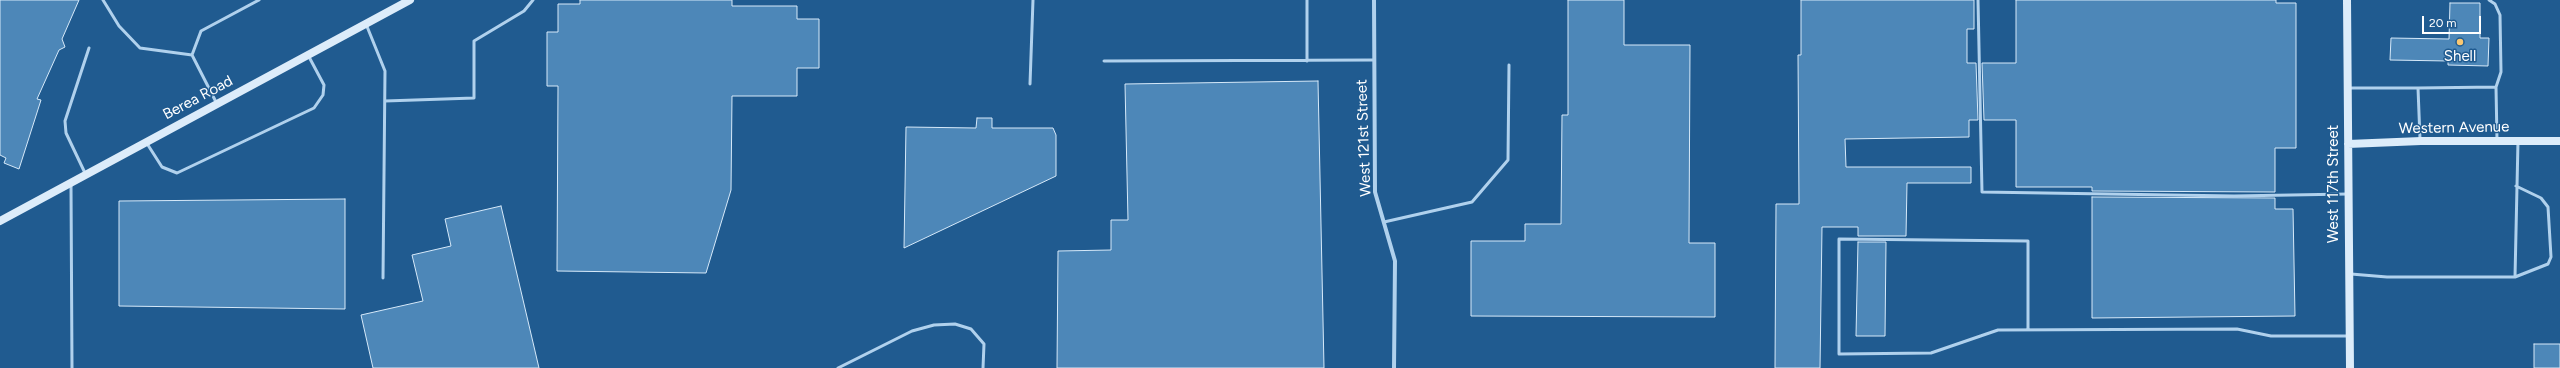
<!DOCTYPE html>
<style>
body{margin:0}
#map{position:relative;width:2560px;height:368px;overflow:hidden;background:#205b90;font-family:Figtree,sans-serif}
canvas{display:block}
.scale{position:absolute;left:2422px;top:16px;width:59px;height:18px;box-sizing:border-box;border:2px solid #fff;border-top:0;padding-left:5px;font-size:12px;line-height:14px;white-space:nowrap;color:#fff;-webkit-text-stroke:3px #205b90;paint-order:stroke}
</style>
<div id="map">
<canvas width="2560" height="368"></canvas>
<div class="scale">20 m</div>
</div>
<script>
const ctx = document.querySelector('canvas').getContext('2d');
ctx.lineJoin = 'round';
function fillPath(path, color) { ctx.fillStyle = color; ctx.fill(path, 'evenodd'); }
const toPath = rows => new Path2D(rows.map(r => 'M' + r).join(''));
function strokePath(path, color, width, dash) { ctx.strokeStyle = color; ctx.lineWidth = width; ctx.lineCap = dash ? 'butt' : 'round'; ctx.setLineDash(dash || []); ctx.stroke(path); }
function write(font, color, halo, rows, align = 'center') {
  ctx.font = font + ' Figtree,sans-serif'; ctx.lineWidth = 3; ctx.setLineDash([]); ctx.textBaseline = 'middle'; ctx.strokeStyle = halo; ctx.fillStyle = color; for (const [text, x, y, turn = 0] of rows) {
    ctx.save(); ctx.translate(x, y); ctx.rotate((+turn || 0) * Math.PI / 180); ctx.textAlign = isNaN(turn) ? turn : align; if (halo) ctx.strokeText(text, 0, 0); ctx.fillText(text, 0, 0); ctx.restore();
  }
}
const building = toPath([
 [0,0,79,0,62,39,65,47,59,50,37,99,41,100,19,169,4,163,6,158,0,155,0,0],
 [580,0,732,0,732,6,797,6,797,19,819,19,819,68,797,68,797,96,732,96,731,190,706,273,557,271,558,86,547,86,547,32,558,32,558,4,580,4,580,0],
 [1568,0,1624,0,1624,45,1690,45,1689,243,1715,243,1715,317,1471,316,1471,241,1525,241,1525,224,1561,224,1562,115,1568,115,1568,0],
 [1801,0,1974,0,1974,29,1967,29,1967,63,1976,63,1978,120,1969,120,1969,137,1845,139,1846,167,1971,167,1971,183,1907,183,1906,236,1858,236,1858,227,1822,227,1820,368,1775,368,1776,204,1799,204,1798,55,1801,55,1801,0],
 [2016,0,2276,0,2276,3,2296,3,2296,148,2275,148,2275,192,2092,191,2092,187,2016,187,2016,120,1984,120,1982,63,2016,63,2016,0],
 [2450,3,2480,3,2480,38,2489,38,2488,66,2448,65,2448,61,2390,60,2391,38,2449,39,2450,3],
 [1318,81,1324,368,1057,368,1058,251,1111,250,1111,220,1128,220,1125,84,1318,81],
 [977,118,992,118,992,128,1053,128,1056,135,1056,176,904,248,906,127,976,128,977,118],
 [2092,197,2275,198,2275,209,2293,209,2295,316,2092,318,2092,197],
 [345,199,345,309,119,306,119,201,345,199],
 [501,206,539,368,373,368,361,315,423,301,412,255,451,246,445,219,501,206],
 [1858,242,1886,242,1885,336,1856,336,1858,242],
 [2534,344,2560,344,2560,368,2534,368,2534,344]
]);
fillPath(building, '#4d87b8');
strokePath(building, '#d6e9f9', 1);
strokePath(toPath([
 [103,0,119,26,140,48,192,55],
 [1978,0,1982,192,2234,196,2348,194],
 [2489,0,2495,4,2500,15,2501,72,2496,87],
 [366,24,385,71,383,278],
 [1104,61,1374,60],
 [1307,61,1307,0],
 [1030,84,1033,0],
 [2349,88,2418,88],
 [385,101,474,98,474,41,524,11,533,0],
 [216,102,192,55,201,31,259,0],
 [2420,139,2418,88,2496,87,2497,140],
 [146,142,162,167,177,173,314,108,323,95,324,85,308,55],
 [85,173,66,133,65,121,89,48],
 [71,185,72,368],
 [1384,222,1472,202,1508,160,1509,65],
 [2351,274,2387,277,2515,277,2518,141],
 [2515,277,2548,264,2551,257,2548,207,2541,198,2516,186],
 [2028,329,2028,241,1839,239,1839,354,1931,353,1998,330,2237,329,2271,336,2350,336],
 [838,368,912,331,934,325,955,324,971,329,984,344,983,368]
]), '#b0d1ed', 3);
strokePath(toPath([
 [1374,0,1375,192,1395,261,1394,368]
]), '#b0d1ed', 4);
strokePath(toPath([
 [2347,0,2350,368],
 [2348,144,2421,141,2560,141],
 [0,221,410,0]
]), '#dcecfa', 8);
for (const [x, y, r, color] of [
 [2460,42,4,"#fac771"]
]) { const dot = new Path2D(); dot.arc(x, y, r, 0, 2 * Math.PI); ctx.fillStyle = color; ctx.fill(dot); strokePath(dot, '#205b90', 1.5); }
write('15px', '#fff', '#205b90', [
 ["Shell",2460,57]
]);
write('15px', '#fff', '#205b90', [
 ["Berea Road",198,98,-28],
 ["Western Avenue",2454,128,-1],
 ["West 121st Street",1364,138,-92],
 ["West 117th Street",2334,184,-90]
]);
</script>
